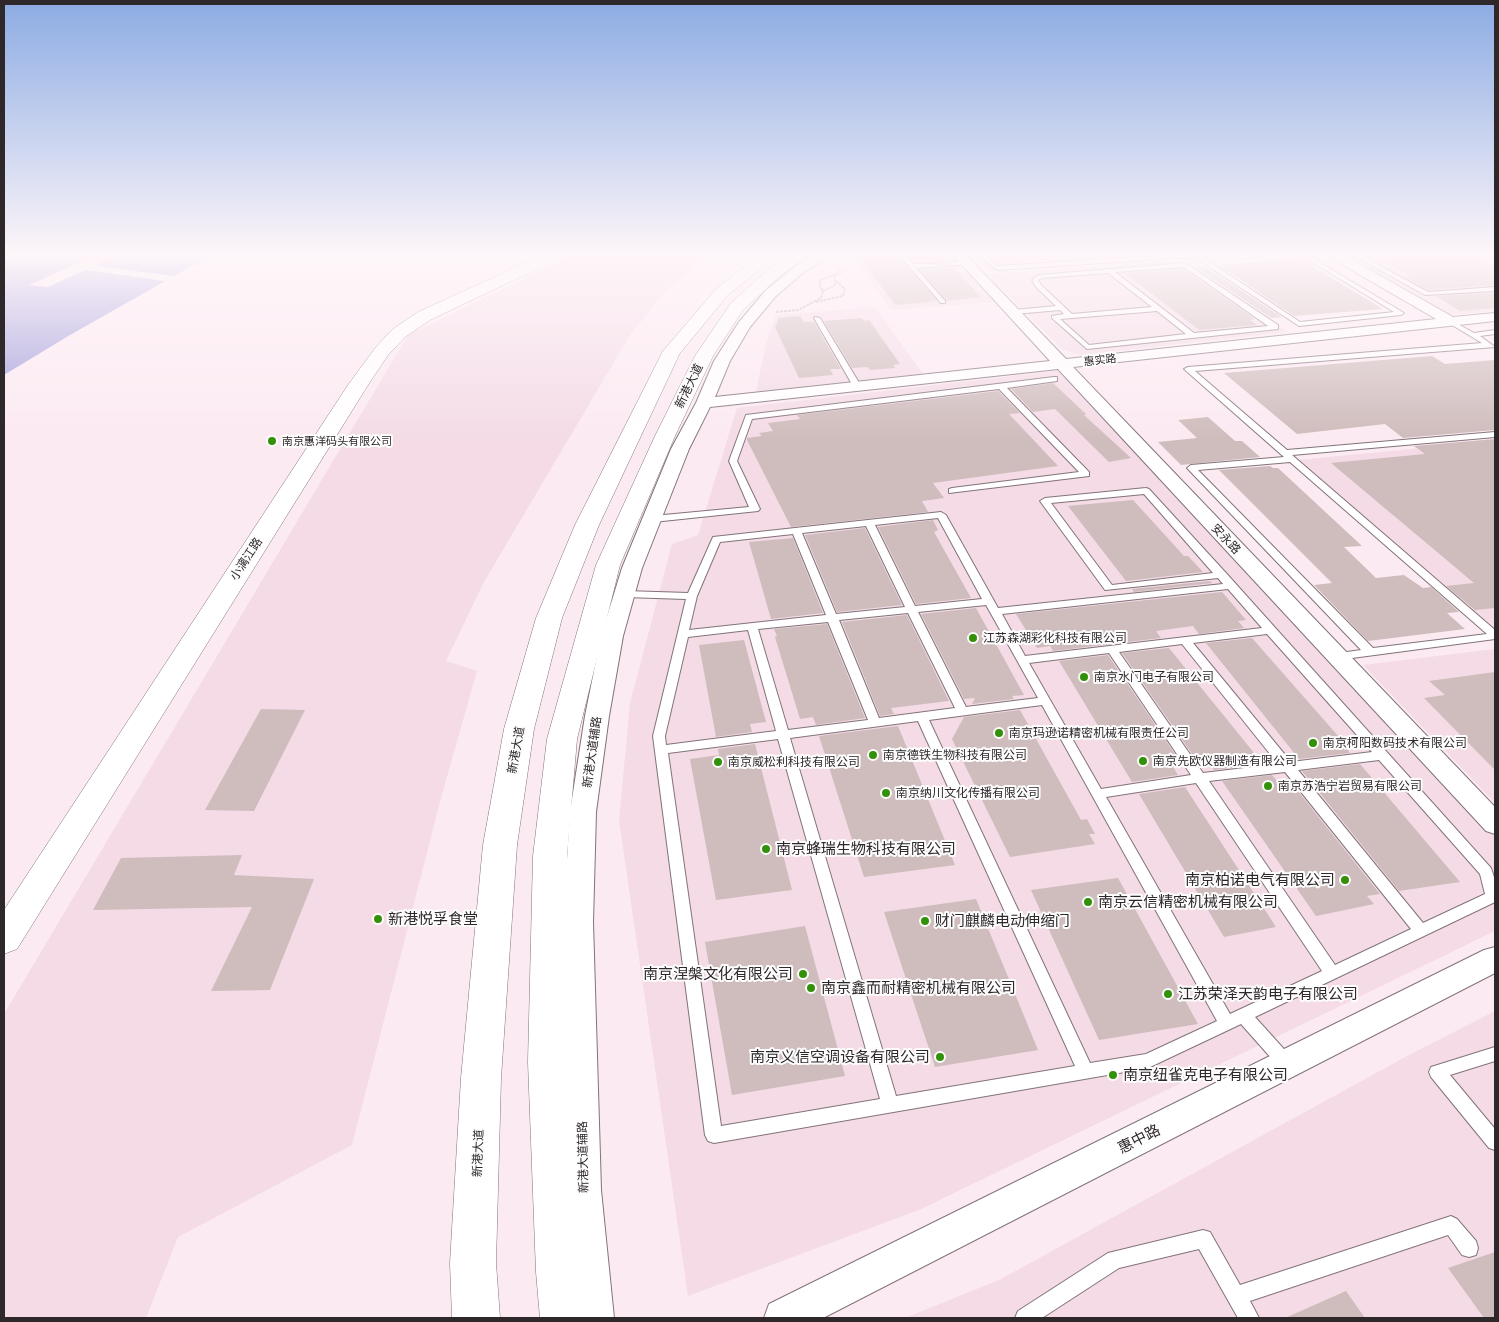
<!DOCTYPE html>
<meta charset="utf-8">
<style>
body{margin:0}
#map{position:relative;width:1499px;height:1322px;overflow:hidden;background:#fceaf2;font-family:Barlow,sans-serif}
canvas{display:block}
.frame{position:absolute;inset:0;border:5px solid #2e282b;pointer-events:none}
</style>
<div id="map">
<canvas width="1499" height="1322"></canvas>
<div class="frame"></div>
</div>
<script>
const ctx = document.querySelector('canvas').getContext('2d');
ctx.lineJoin = 'round';
function fillPath(path, color) { ctx.fillStyle = color; ctx.fill(path, 'evenodd'); }
const toPath = rows => new Path2D(rows.map(r => 'M' + r).join(''));
function strokePath(path, color, width, dash) { ctx.strokeStyle = color; ctx.lineWidth = width; ctx.lineCap = dash ? 'butt' : 'round'; ctx.setLineDash(dash || []); ctx.stroke(path); }
function write(font, color, halo, rows, align = 'center') {
  ctx.font = font + ' Barlow,"Noto Sans SC",sans-serif'; ctx.lineWidth = 4; ctx.setLineDash([]); ctx.textBaseline = 'middle'; ctx.strokeStyle = halo; ctx.fillStyle = color; for (const [text, x, y, turn = 0] of rows) {
    ctx.save(); ctx.translate(x, y); ctx.rotate((+turn || 0) * Math.PI / 180); ctx.textAlign = isNaN(turn) ? turn : align; if (halo) ctx.strokeText(text, 0, 0); ctx.fillText(text, 0, 0); ctx.restore();
  }
}
fillPath(toPath([
 [574,254,706,254,664,293,630,335,484,582,446,661,477,671,441,798,352,1145,178,1237,146,1318,4,1318,4,1014,408,335],
 [851,254,953,254,997,302,890,310],
 [971,254,1232,254,990,272],
 [1344,254,1495,254,1495,311,1451,315],
 [1183,260,1288,332,1081,355,1063,350,987,274],
 [875,307,923,374,756,392,766,342,776,315],
 [1063,370,1495,833,1495,931,919,1210,688,1296,619,820,630,703,672,544,698,535,737,408],
 [1495,441,1495,631,1298,460],
 [1495,649,1495,803,1363,665],
 [1495,1011,1495,1318,905,1318,999,1280,1407,1056]
]), '#f4dbe6');
fillPath(toPath([
 [4,254,213,254,70,335,4,375]
]), '#a39edc');
fillPath(toPath([
 [98,254,119,254,96,266,174,276,165,281,85,270,48,287,29,285]
]), '#fceaf2');
fillPath(toPath([
 [858,254,896,254,937,301,895,305],
 [906,254,941,254,947,261,945,265,953,267,981,297,947,301,920,270,935,269,938,266,937,263,914,262],
 [1410,254,1470,254,1495,267,1495,285,1428,290,1403,276,1411,276,1376,256],
 [1299,258,1383,309,1294,316,1219,265],
 [1195,267,1205,267,1282,317,1271,318],
 [1183,269,1255,319,1250,320,1257,325,1199,330,1125,273],
 [1495,293,1495,308,1460,311,1436,296],
 [800,316,804,322,814,322,841,369,830,369,833,375,799,378,775,327,779,318],
 [862,318,864,321,869,320,900,364,893,365,895,368,870,370,868,367,852,368,824,321],
 [1432,356,1445,364,1495,360,1495,430,1403,438,1385,424,1297,434,1224,373],
 [1053,383,1086,414,1084,415,1131,458,1109,462,1055,409,1033,412,1011,389],
 [998,391,1020,413,1009,414,1058,466,933,483,944,498,922,501,928,512,791,527,747,440,747,438,762,436,759,433,773,431,768,423,800,419,797,415],
 [1208,417,1235,441,1242,441,1260,457,1181,465,1158,442,1197,438,1178,420],
 [1495,439,1495,608,1475,610,1446,586,1474,583,1331,463,1425,454,1414,446],
 [1270,466,1273,468,1278,468,1362,546,1344,547,1376,578,1404,575,1423,588,1431,587,1459,612,1447,613,1465,629,1368,641,1314,585,1332,583,1219,470],
 [1133,500,1184,556,1188,556,1203,572,1126,581,1068,506],
 [933,520,938,530,934,532,971,598,916,604,878,527],
 [865,528,902,605,837,612,805,535],
 [793,538,823,613,771,619,749,542],
 [1210,581,1212,583,1134,592,1132,589],
 [1222,592,1246,620,1238,621,1244,628,1199,634,1193,626,1156,631,1161,638,1053,651,1050,646,1037,648,1016,614],
 [976,608,1024,695,1012,696,1014,699,972,704,975,698,964,699,921,614],
 [907,615,949,701,891,708,894,714,880,716,842,622],
 [827,624,865,718,816,725,813,717,800,719,775,637,777,636,774,629],
 [1252,638,1346,745,1344,745,1350,753,1299,759,1206,643],
 [744,640,766,722,750,724,752,732,716,737,699,645],
 [1169,648,1263,764,1214,770,1210,763,1199,764,1122,653],
 [1108,655,1183,766,1173,767,1178,775,1132,782,1059,661],
 [1495,672,1495,770,1424,698,1445,695,1429,681],
 [261,709,305,710,254,811,205,810],
 [1020,710,1081,820,1087,819,1095,834,1089,834,1095,844,1010,857,952,739,964,717],
 [898,726,955,865,864,877,819,736],
 [755,744,792,890,716,900,690,759,719,755,718,749],
 [1360,764,1460,882,1399,891,1302,771],
 [1272,775,1281,786,1289,780,1380,894,1367,896,1374,904,1316,916,1222,781],
 [1185,787,1276,927,1224,937,1139,794],
 [242,855,234,875,314,879,270,990,211,991,252,907,93,910,121,858],
 [1118,878,1198,1024,1099,1040,1031,890],
 [976,899,1038,1050,935,1067,884,912],
 [805,926,845,1076,732,1095,705,942],
 [1495,1252,1495,1318,1484,1318,1448,1268],
 [1346,1291,1365,1318,1285,1318]
]), '#cfbcbc');
const service = toPath([
 [898,254,904,254,913,264,936,264,936,266,934,267,916,268,945,301,945,303,941,303,898,254],
 [978,254,984,254,998,266,1183,254,1211,254,1201,256,1300,322,1394,312,1299,254,1306,254,1404,313,1401,315,1299,326,1194,257,997,270,978,254],
 [1351,254,1358,254,1428,292,1495,287,1495,291,1425,295,1351,254],
 [1487,254,1495,254,1495,258,1488,255,1487,254],
 [949,262,966,261,969,263,966,265,947,265,946,264,949,262],
 [1185,263,1278,325,1278,329,1087,349,1052,318,1052,316,1064,314,1060,310,1014,314,1011,312,1014,310,1056,306,1036,287,1032,280,1038,275,1185,263],
 [1184,267,1268,326,1194,333,1115,272,1184,267],
 [1108,273,1152,307,1072,314,1042,286,1038,280,1042,278,1108,273],
 [1157,311,1186,334,1089,345,1060,319,1157,311],
 [815,317,820,318,861,386,860,388,853,386,814,318,815,317],
 [1449,319,1474,333,1495,330,1495,334,1480,336,1495,347,1195,371,1287,450,1495,432,1495,437,1292,455,1495,630,1495,639,1337,660,1333,658,1331,656,1333,654,1361,650,1187,468,1191,465,1284,457,1184,369,1188,367,1482,343,1447,322,1445,321,1449,319],
 [1290,462,1487,634,1373,648,1198,470,1290,462],
 [1054,377,1057,377,1057,381,1007,388,1089,472,1089,476,949,493,949,489,952,488,1079,472,999,389,752,419,737,461,760,509,758,511,653,522,648,519,653,516,749,507,729,461,746,415,1054,377],
 [1146,488,1149,489,1226,573,1491,868,1495,880,1495,902,1255,1017,1292,1058,1294,1063,1292,1068,1286,1070,1280,1068,1241,1024,1148,1068,714,1143,708,1141,705,1135,653,736,686,599,625,597,620,594,625,591,688,593,713,537,941,512,946,515,998,608,1223,584,1218,578,1105,590,1040,501,1045,498,1146,488],
 [1144,494,1213,573,1112,585,1051,503,1144,494],
 [938,518,982,599,915,606,875,525,938,518],
 [866,526,905,607,836,614,802,533,866,526],
 [793,534,826,615,689,630,697,596,720,542,793,534],
 [1228,589,1262,628,1025,656,1002,614,1228,589],
 [986,605,990,612,1038,698,966,707,918,612,986,605],
 [908,613,955,708,879,718,839,620,908,613],
 [828,622,868,720,788,730,758,629,828,622],
 [748,630,776,731,666,745,665,736,688,637,748,630],
 [1267,634,1372,752,1291,762,1193,643,1267,634],
 [1182,644,1278,764,1203,773,1119,652,1182,644],
 [1109,653,1191,775,1101,789,1029,663,1109,653],
 [1042,705,1217,1021,1146,1054,1090,1063,929,720,1042,705],
 [918,721,1075,1066,896,1096,790,738,918,721],
 [778,739,880,1099,721,1126,668,753,778,739],
 [1379,760,1480,874,1485,894,1423,923,1298,770,1379,760],
 [1285,772,1411,929,1335,965,1209,781,1285,772],
 [1196,783,1322,971,1230,1014,1106,797,1196,783],
 [1495,1047,1495,1061,1450,1075,1495,1129,1495,1150,1489,1148,1431,1077,1429,1072,1431,1067,1495,1047],
 [1451,1216,1457,1219,1476,1241,1478,1248,1476,1255,1469,1257,1462,1255,1448,1235,1250,1301,1259,1318,1238,1318,1199,1249,1119,1268,1042,1318,1015,1318,1018,1311,1108,1253,1203,1230,1210,1232,1240,1285,1451,1216]
]);
const minor = toPath([
 [818,254,833,254,804,272,776,296,750,327,730,361,715,397,1050,361,952,254,965,254,1066,359,1436,319,1329,257,1327,254,1342,254,1453,317,1495,313,1495,321,1073,367,1495,807,1495,834,1486,831,1058,369,710,407,689,449,642,568,623,636,609,716,596,812,593,922,601,1190,614,1318,576,1318,565,1190,563,922,570,812,585,716,601,636,622,568,671,449,696,403,714,361,739,322,766,290,796,266,818,254],
 [1495,947,1495,973,823,1318,764,1318,769,1304,1484,950,1495,947]
]);
const tertiary = toPath([
 [545,254,565,254,562,257,430,320,405,337,388,355,368,385,17,949,4,954,4,910,348,385,376,347,393,329,418,312,545,254]
]);
const primary = toPath([
 [760,254,779,254,728,295,680,353,599,525,562,618,534,729,517,845,501,1078,496,1263,500,1318,452,1318,450,1263,461,1078,483,845,504,729,536,618,575,525,663,351,716,289,760,254],
 [792,254,810,254,781,275,743,310,713,356,675,436,620,565,577,739,567,856,568,1062,582,1272,588,1318,540,1318,536,1272,528,1062,533,856,547,739,596,565,655,436,695,356,731,303,769,269,792,254]
]);
strokePath(service, '#82737a', 2);
strokePath(minor, '#82737a', 2);
strokePath(tertiary, '#82737a', 1);
strokePath(primary, '#82737a', 1);
strokePath(toPath([
 [823,291,835,285,835,274],
 [816,302,843,296,845,289,836,281],
 [776,312,798,310,821,298,823,291,819,284,821,280,841,272,835,266]
]), '#bcaeb4', 2, [3, 1]);
fillPath(service, '#fff');
fillPath(minor, '#fff');
fillPath(tertiary, '#fff');
fillPath(primary, '#fff');
const sky = ctx.createLinearGradient(0, 0, 0, 439);
sky.addColorStop(0, '#8cabe3');
sky.addColorStop(0.58, '#fef6f9');
sky.addColorStop(1, '#fef6f900');
ctx.fillStyle = sky;
ctx.fillRect(0, 0, 1499, 439);
for (const [x, y, r, color] of [
 [272,441,5,"#329108"],
 [973,638,5,"#329108"],
 [1084,677,5,"#329108"],
 [999,733,5,"#329108"],
 [1313,743,5,"#329108"],
 [873,755,5,"#329108"],
 [1143,761,5,"#329108"],
 [718,762,5,"#329108"],
 [1268,786,5,"#329108"],
 [886,793,5,"#329108"],
 [766,849,5,"#329108"],
 [1345,880,5,"#329108"],
 [1088,902,5,"#329108"],
 [378,919,5,"#329108"],
 [925,921,5,"#329108"],
 [803,974,5,"#329108"],
 [811,988,5,"#329108"],
 [1168,994,5,"#329108"],
 [940,1057,5,"#329108"],
 [1113,1075,5,"#329108"]
]) { const dot = new Path2D(); dot.arc(x, y, r, 0, 2 * Math.PI); ctx.fillStyle = color; ctx.fill(dot); strokePath(dot, '#fdfdfd', 2); }
write('11px', '#2e282b', '#fdfdfd', [
 ["惠实路",1100,360,-6]
]);
write('11px', '#2e282b', '#fdfdfd', [
 ["南京惠洋码头有限公司",282,441]
], 'left');
write('12px', '#2e282b', '#fdfdfd', [
 ["新港大道",689,386,-64],
 ["安永路",1226,539,47],
 ["小漓江路",246,559,-57],
 ["新港大道",516,750,-80],
 ["新港大道辅路",592,752,-82],
 ["新港大道",478,1153,-88],
 ["新港大道辅路",583,1157,-91]
]);
write('12px', '#2e282b', '#fdfdfd', [
 ["江苏森湖彩化科技有限公司",983,638],
 ["南京水门电子有限公司",1094,677],
 ["南京玛逊诺精密机械有限责任公司",1009,733],
 ["南京柯阳数码技术有限公司",1323,743],
 ["南京德铁生物科技有限公司",883,755],
 ["南京先欧仪器制造有限公司",1153,761],
 ["南京威松利科技有限公司",728,762],
 ["南京苏浩宁岩贸易有限公司",1278,786],
 ["南京纳川文化传播有限公司",896,793]
], 'left');
write('15px', '#2e282b', '#fdfdfd', [
 ["南京蜂瑞生物科技有限公司",776,849],
 ["南京柏诺电气有限公司",1335,880,"right"],
 ["南京云信精密机械有限公司",1098,902],
 ["新港悦孚食堂",388,919],
 ["财门麒麟电动伸缩门",935,921],
 ["南京涅槃文化有限公司",793,974,"right"],
 ["南京鑫而耐精密机械有限公司",821,988],
 ["江苏荣泽天韵电子有限公司",1178,994],
 ["南京义信空调设备有限公司",930,1057,"right"],
 ["南京纽雀克电子有限公司",1123,1075]
], 'left');
write('15px', '#2e282b', '#fdfdfd', [
 ["惠中路",1139,1139,-27]
]);
</script>
